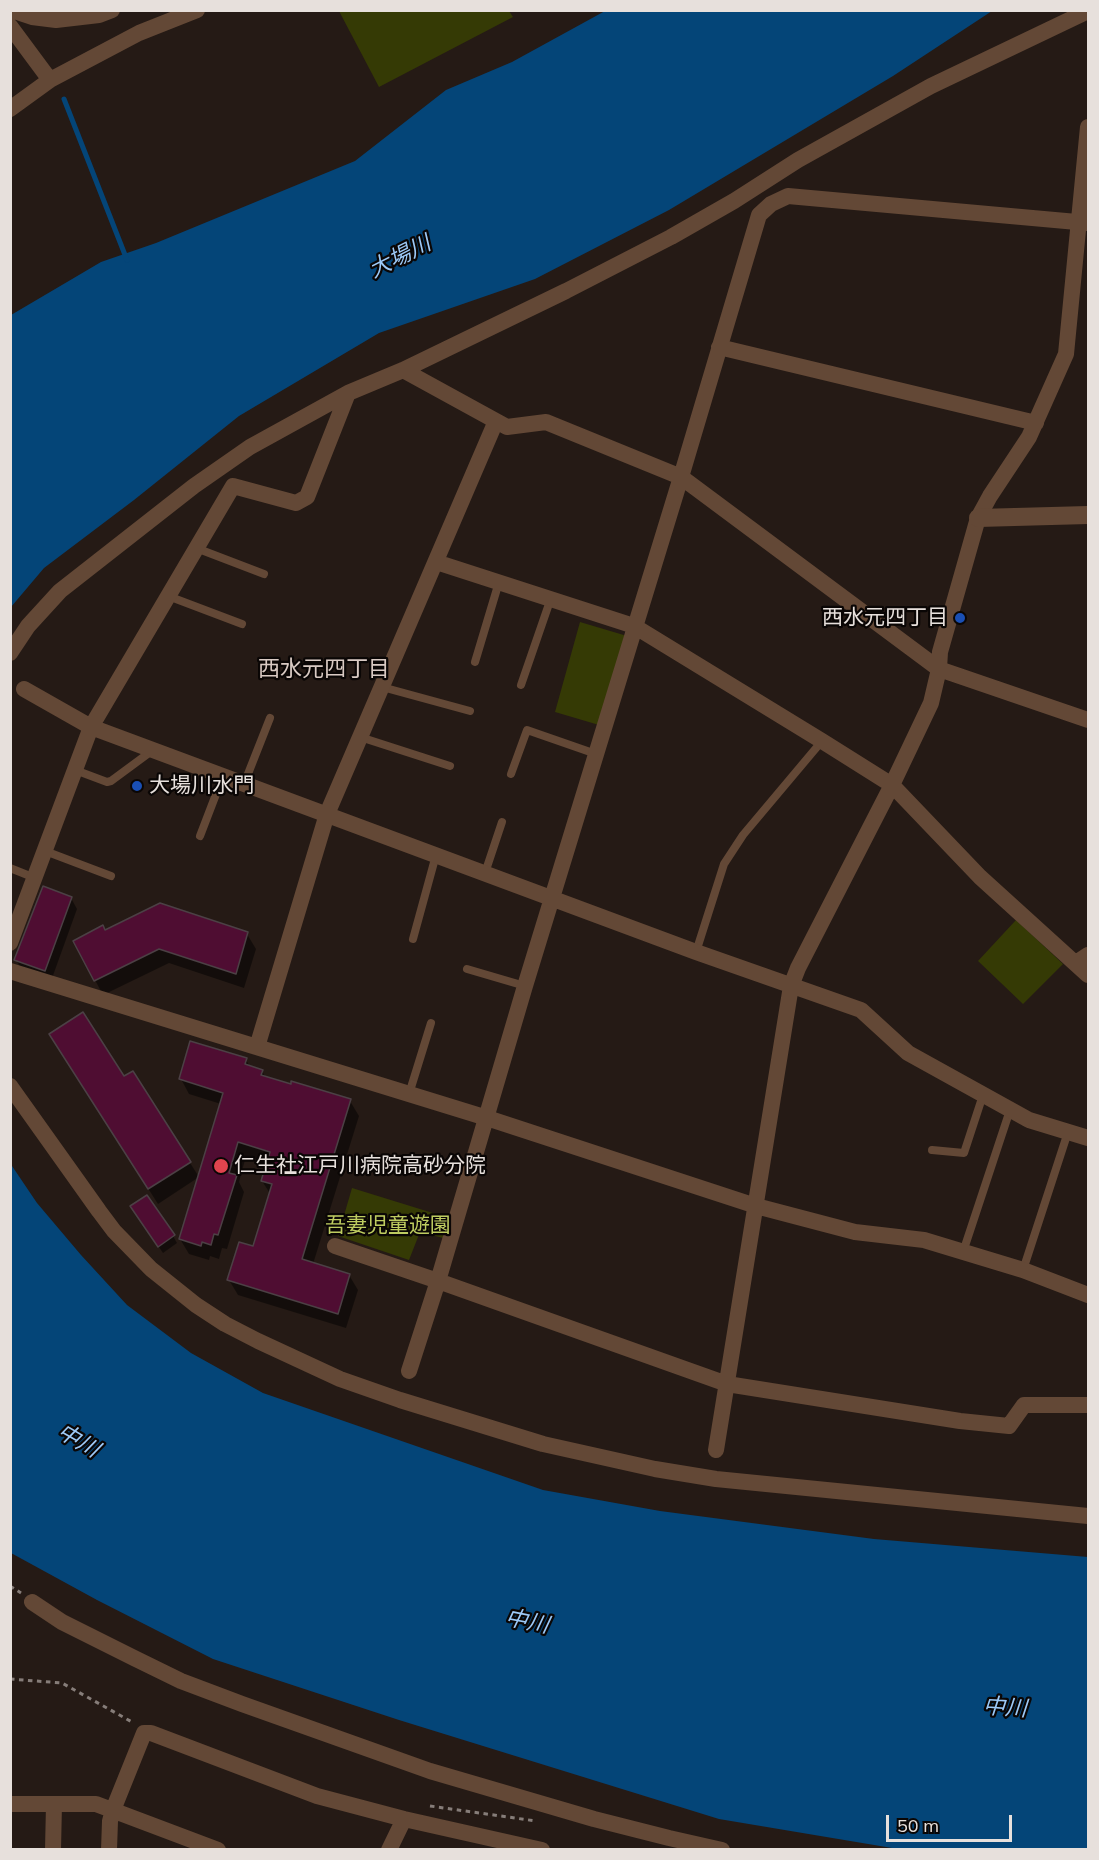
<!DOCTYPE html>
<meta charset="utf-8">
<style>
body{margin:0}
#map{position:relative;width:1099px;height:1860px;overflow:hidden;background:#251a15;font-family:Mulish,sans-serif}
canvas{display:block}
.frame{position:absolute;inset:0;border:12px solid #e7e0dc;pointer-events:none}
.scale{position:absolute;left:886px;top:1815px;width:126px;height:27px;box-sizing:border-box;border:3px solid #e7e0dc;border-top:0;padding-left:8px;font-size:18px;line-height:21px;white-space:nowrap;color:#e7e0dc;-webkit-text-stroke:4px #0a0605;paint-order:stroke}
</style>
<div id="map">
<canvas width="1099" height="1860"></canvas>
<div class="frame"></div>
<div class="scale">50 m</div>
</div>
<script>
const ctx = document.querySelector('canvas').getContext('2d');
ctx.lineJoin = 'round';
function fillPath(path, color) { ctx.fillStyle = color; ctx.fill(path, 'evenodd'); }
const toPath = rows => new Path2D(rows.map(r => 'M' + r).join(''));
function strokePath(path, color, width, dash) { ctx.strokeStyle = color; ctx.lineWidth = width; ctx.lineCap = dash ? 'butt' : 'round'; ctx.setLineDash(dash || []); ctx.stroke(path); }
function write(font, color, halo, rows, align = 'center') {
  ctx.font = font + ' Mulish,"Noto Sans JP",sans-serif'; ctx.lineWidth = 4.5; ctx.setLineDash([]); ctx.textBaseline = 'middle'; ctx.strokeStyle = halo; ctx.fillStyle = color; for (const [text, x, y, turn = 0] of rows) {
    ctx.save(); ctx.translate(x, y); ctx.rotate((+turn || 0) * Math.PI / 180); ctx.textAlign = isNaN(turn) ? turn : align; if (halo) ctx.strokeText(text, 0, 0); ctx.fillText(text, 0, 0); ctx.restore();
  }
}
fillPath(toPath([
 [509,11,513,17,379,87,339,11],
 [580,622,627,636,599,725,555,712],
 [1016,920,1063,964,1023,1004,978,961],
 [352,1188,449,1218,443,1238,420,1232,409,1260,338,1236]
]), '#353a05');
fillPath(toPath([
 [605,11,992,11,893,76,669,210,535,279,379,333,239,416,134,500,44,568,11,607,11,315,101,262,156,243,355,161,446,90,512,62],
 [10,1163,37,1203,81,1255,127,1305,191,1353,263,1393,543,1490,660,1511,874,1539,1088,1557,1088,1849,898,1849,719,1819,399,1720,213,1659,97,1600,11,1553]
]), '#044578');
fillPath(toPath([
 [71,898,77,909,51,981,22,971,16,959],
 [105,932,247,934,256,949,244,988,169,963,103,995,95,980],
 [60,1050,123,1078,133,1073,199,1177,158,1204],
 [246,1060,251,1068,262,1071,266,1078,350,1101,359,1116,313,1264,349,1275,358,1290,346,1328,238,1295,229,1280,254,1248,271,1195,262,1181,268,1163,246,1156,239,1182,244,1192,227,1249,222,1248,219,1259,210,1256,209,1260,189,1254,180,1239,221,1104,189,1094,181,1079],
 [136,1213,173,1236,177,1243,163,1253]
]), '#0007');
strokePath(toPath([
 [64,99,127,260]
]), '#044578', 5);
const building = toPath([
 [43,886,72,897,45,971,14,960,43,886],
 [160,903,248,932,236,974,159,949,94,981,73,941,103,925,105,930,160,903],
 [83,1012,124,1076,133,1071,191,1162,148,1189,49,1034,83,1012],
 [190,1041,247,1058,245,1064,263,1070,261,1075,291,1084,291,1081,351,1099,302,1259,350,1274,338,1314,227,1280,239,1242,253,1246,272,1184,261,1181,270,1152,238,1142,229,1173,237,1175,218,1235,214,1234,211,1245,202,1242,201,1246,179,1239,223,1093,179,1079,190,1041],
 [147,1195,175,1235,158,1247,130,1206,147,1195]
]);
fillPath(building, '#4f0d32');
strokePath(building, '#4c4045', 1.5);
strokePath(toPath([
 [10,1586,21,1593],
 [10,1679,62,1683,132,1722],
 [430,1806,536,1821]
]), '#867d79', 3, [4.5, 4.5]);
strokePath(toPath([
 [196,548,264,574],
 [168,596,242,624],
 [475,662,499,582],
 [521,685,551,598],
 [382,687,470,711],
 [360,737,450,766],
 [75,770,107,782,111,781,153,750],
 [511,774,527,730,596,754],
 [244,784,270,718],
 [200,836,223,776],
 [45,851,111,876],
 [10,868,35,878],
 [485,873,502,822],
 [413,939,436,855],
 [696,952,724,864,743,835,822,741],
 [467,969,525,986],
 [409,1094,431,1023],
 [932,1150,964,1153,983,1095],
 [963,1252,1010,1110],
 [1023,1270,1068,1132]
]), '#634836', 8);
strokePath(toPath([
 [11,10,32,17,56,20,99,15,112,10],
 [10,26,50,80],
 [10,109,50,80,139,33,197,10],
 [1088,223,788,196,771,204,759,215,681,477,525,986,438,1281,727,1384,960,1421,1009,1426,1024,1405,1088,1405],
 [719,347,1036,423],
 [496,421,507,427,546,422,681,477,939,669,1088,720],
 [436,562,634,626,822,741,892,785,980,877,1088,975],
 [10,653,28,626,60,591,194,486,250,447,348,393,403,370,566,291,671,237,734,201,798,160,931,86,1088,11],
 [24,689,91,727,696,952,861,1010,908,1053,1029,1120,1088,1138],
 [10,943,91,727,233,486,296,503,307,497,348,393],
 [1076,963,1088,955],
 [10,971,487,1118,756,1206,855,1232,924,1240,1023,1270,1088,1295],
 [257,1047,327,814,496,421,403,370],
 [10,1086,99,1211,114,1231,151,1269,196,1305,225,1324,258,1341,340,1379,400,1400,543,1444,655,1469,716,1479,1088,1516],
 [335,1246,438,1281,409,1371],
 [716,1450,791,986,798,968,892,785,931,703,939,669,940,652,978,518,990,496,1029,437,1066,354,1088,127],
 [32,1602,62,1622,134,1658,181,1681,242,1704,430,1771,594,1819,669,1838,722,1850],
 [10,1804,96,1804,218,1850],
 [53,1850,54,1804],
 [109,1850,110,1821,113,1810,144,1733,151,1733,317,1796,404,1819,542,1850],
 [389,1850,404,1819]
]), '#634836', 16);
strokePath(toPath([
 [978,518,1088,515]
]), '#634836', 18);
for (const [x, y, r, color] of [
 [960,618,6,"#1a4fb4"],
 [137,786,6,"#1a4fb4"],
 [221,1166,8,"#e0444e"]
]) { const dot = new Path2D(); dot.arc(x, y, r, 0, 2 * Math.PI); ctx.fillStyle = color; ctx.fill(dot); strokePath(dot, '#0a0605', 2); }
write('21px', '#e7e0dc', '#0a0605', [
 ["西水元四丁目",948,618,"right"],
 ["大場川水門",149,786],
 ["仁生社江戸川病院高砂分院",234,1166]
], 'left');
write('21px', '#becc60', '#0a0605', [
 ["吾妻児童遊園",388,1226]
]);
write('italic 22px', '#9dcaf8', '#0a0605', [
 ["大場川",400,257,-27],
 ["中川",78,1441,30],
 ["中川",527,1622,11],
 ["中川",1005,1708,4]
]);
write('22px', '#d9cac3', '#0a0605', [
 ["西水元四丁目",324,669]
]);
</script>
